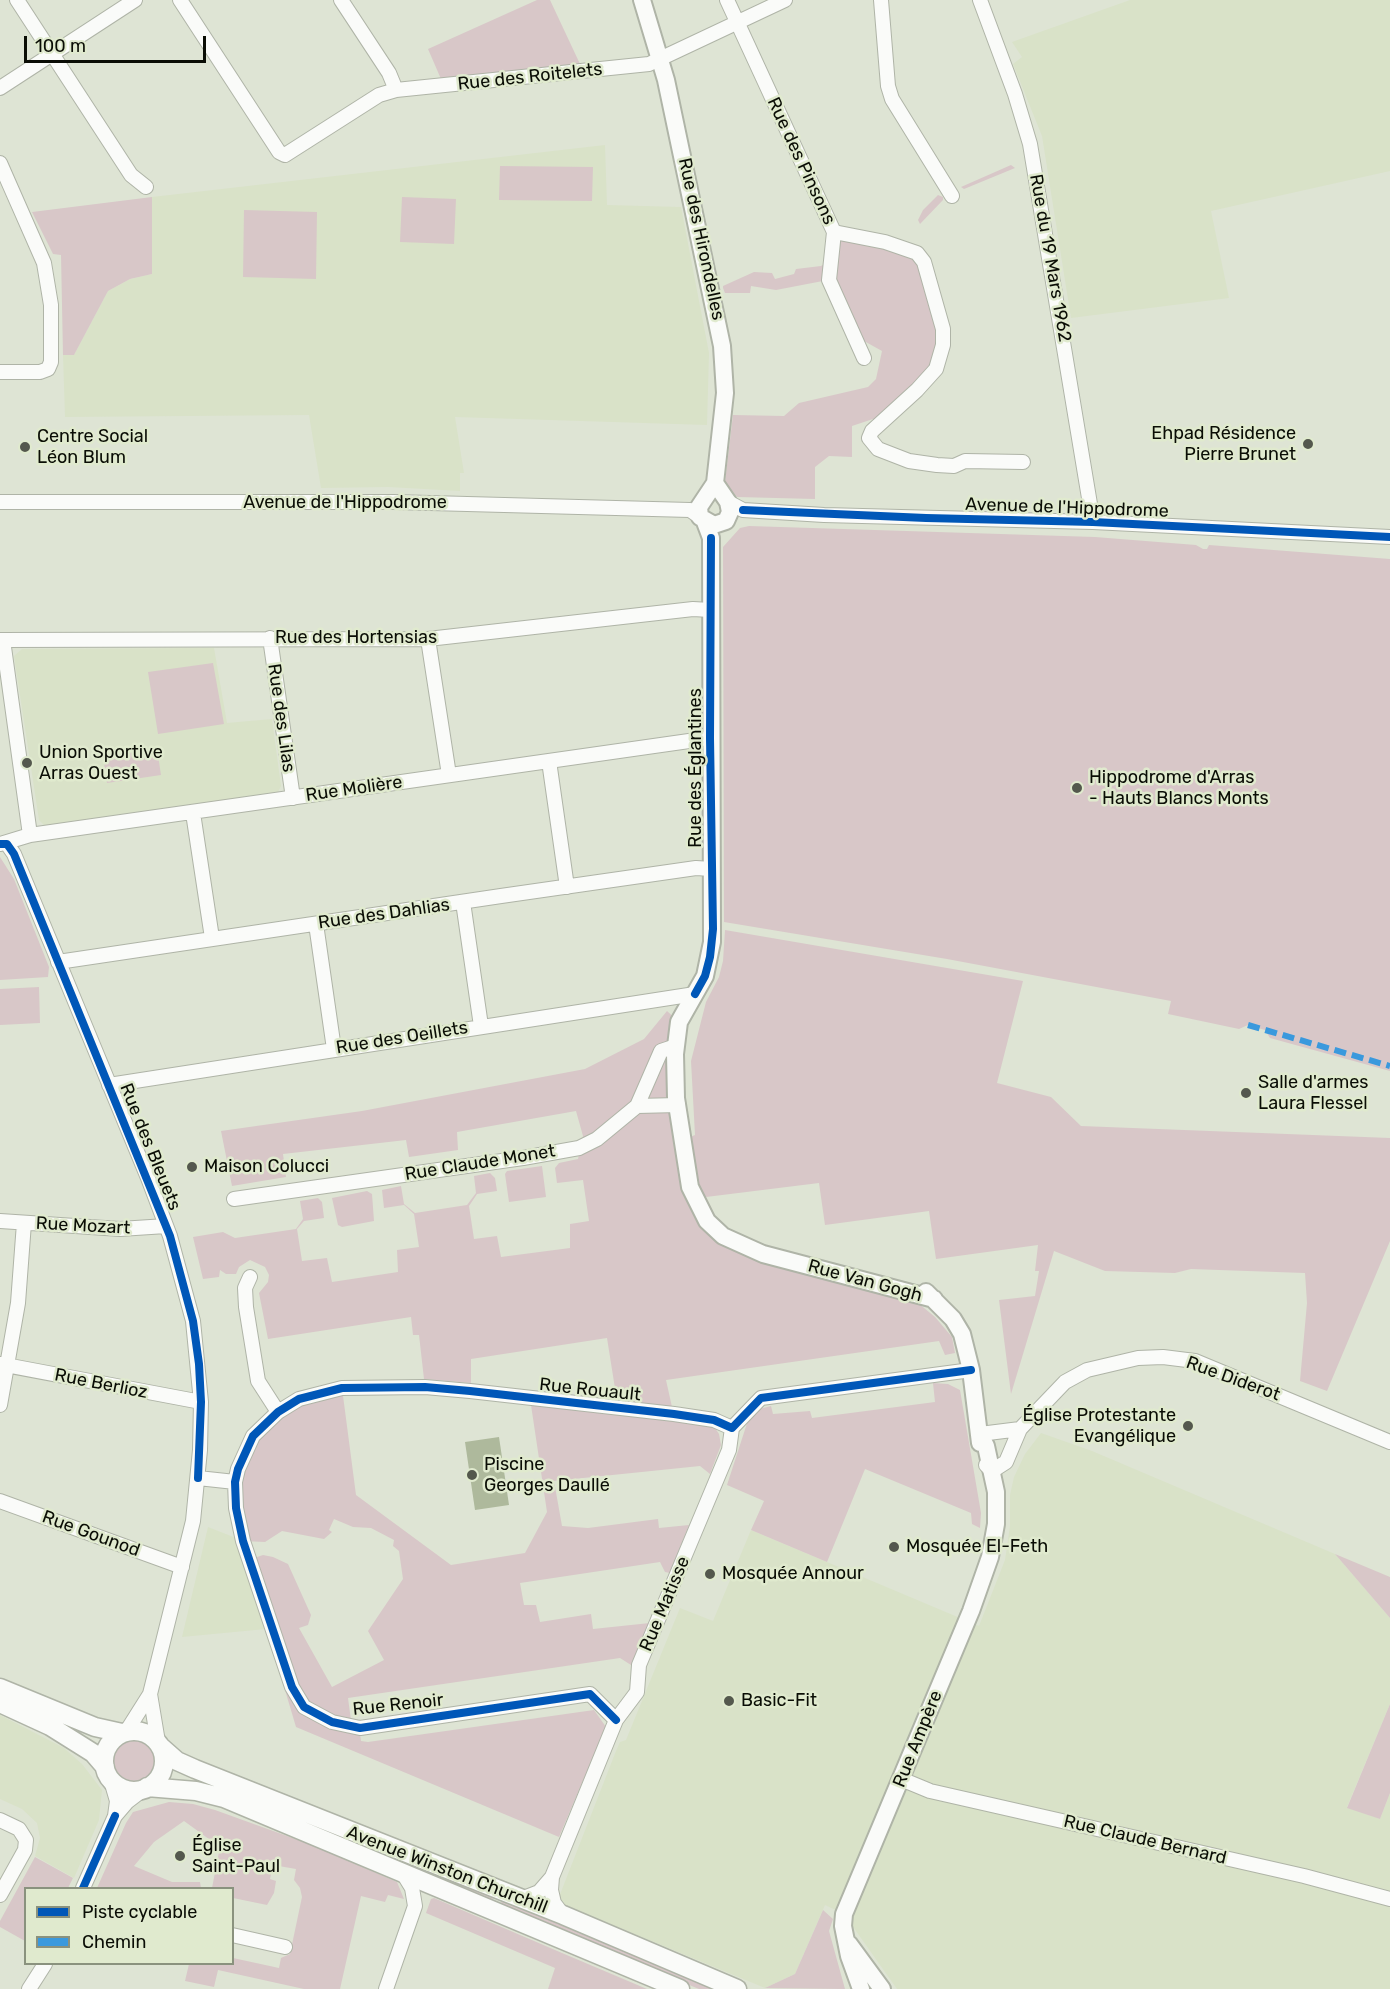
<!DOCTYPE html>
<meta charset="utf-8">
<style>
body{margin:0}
#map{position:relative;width:1390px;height:1989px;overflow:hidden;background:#dee4d4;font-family:Rubik,sans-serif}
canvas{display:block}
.legend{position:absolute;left:24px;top:1887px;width:210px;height:78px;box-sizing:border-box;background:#e0eace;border:2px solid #8a927e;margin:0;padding:8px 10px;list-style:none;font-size:18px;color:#0a0d05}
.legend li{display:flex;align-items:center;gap:12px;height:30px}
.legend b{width:30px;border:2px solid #8a927e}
.scale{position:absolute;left:24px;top:36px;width:182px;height:27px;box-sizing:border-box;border:3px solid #0a0d05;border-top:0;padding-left:8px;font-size:18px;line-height:21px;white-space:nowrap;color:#0a0d05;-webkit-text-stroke:4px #e0eace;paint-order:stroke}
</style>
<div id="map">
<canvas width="1390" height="1989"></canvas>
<ul class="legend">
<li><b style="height:8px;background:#0057b8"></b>Piste cyclable</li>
<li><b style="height:8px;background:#3a99dd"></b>Chemin</li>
</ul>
<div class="scale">100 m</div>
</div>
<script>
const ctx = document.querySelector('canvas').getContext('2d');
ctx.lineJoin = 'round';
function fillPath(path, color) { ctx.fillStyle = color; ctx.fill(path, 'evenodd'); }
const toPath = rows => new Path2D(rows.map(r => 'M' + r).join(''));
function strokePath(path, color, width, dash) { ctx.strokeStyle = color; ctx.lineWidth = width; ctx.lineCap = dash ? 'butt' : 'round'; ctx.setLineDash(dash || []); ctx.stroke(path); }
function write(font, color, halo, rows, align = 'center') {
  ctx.font = font + ' Rubik,sans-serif'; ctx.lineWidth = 5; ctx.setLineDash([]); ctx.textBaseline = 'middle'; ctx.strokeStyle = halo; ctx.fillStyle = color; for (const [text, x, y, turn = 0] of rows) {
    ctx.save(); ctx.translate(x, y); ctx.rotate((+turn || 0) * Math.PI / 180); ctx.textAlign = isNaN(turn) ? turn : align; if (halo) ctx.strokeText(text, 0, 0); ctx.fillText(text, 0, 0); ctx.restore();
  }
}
fillPath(toPath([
 [1130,0,1390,0,1390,171,1211,211,1229,298,1071,318,1042,136,1013,64,1022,57,1012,42],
 [605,145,607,205,681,207,709,353,707,425,455,417,464,473,460,473,460,491,388,487,321,488,309,415,65,417,63,355,74,355,108,291,130,279,152,274,152,197],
 [214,648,227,723,272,719,281,786,278,792,45,826,39,820,14,656,22,649],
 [1041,1433,1092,1451,1335,1554,1390,1618,1390,1704,1347,1807,1380,1819,1390,1793,1390,1989,897,1989,844,1914,825,1905,795,1974,765,1988,562,1904,559,1897,616,1751,620,1742,626,1740,680,1608,713,1621,751,1530,979,1626,1005,1560,1010,1526,1010,1495,1014,1477,1025,1454],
 [208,1527,236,1538,266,1629,182,1637],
 [0,1715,64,1748,82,1764,102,1790,99,1820,74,1878,35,1856,40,1838,37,1823,22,1809,0,1799]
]), '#d9e2c8');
fillPath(toPath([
 [537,0,550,0,580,64,441,79,428,49],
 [1011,165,1015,168,964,189,961,187],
 [500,166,593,167,592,201,499,200],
 [938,195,943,197,943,200,920,224,918,220,923,210],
 [152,197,152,274,130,279,108,291,74,355,63,355,61,255,53,254,32,212],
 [402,197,456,199,454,244,400,242],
 [244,210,317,212,316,279,243,277],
 [834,232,917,253,943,329,941,356,879,425,873,419,852,426,852,457,829,456,815,467,815,499,737,497,725,482,733,415,784,416,799,403,868,387,876,379,882,351,855,336,828,280,776,290,751,286,750,293,725,293,723,288,723,286,754,272,772,273,775,279,794,274,796,269,821,266,832,259],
 [749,526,1095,537,1196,545,1203,549,1207,549,1209,545,1390,559,1390,1071,1270,1038,1265,1030,1248,1025,1239,1029,1168,1014,1171,1001,947,959,724,922,723,547,740,528],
 [213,663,224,724,158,734,148,672],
 [157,749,161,775,107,783,103,757],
 [0,857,14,879,49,967,48,977,0,980],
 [725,930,1023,981,997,1083,1051,1097,1081,1126,1390,1138,1390,1241,1327,1391,1300,1381,1307,1303,1305,1273,1191,1269,1175,1273,1105,1271,1054,1251,1011,1394,999,1300,1035,1296,1039,1271,1035,1271,1038,1245,936,1259,929,1211,825,1225,819,1183,706,1197,696,1201,723,1236,912,1298,935,1317,952,1337,955,1353,945,1355,939,1341,666,1380,672,1407,617,1401,607,1338,471,1359,471,1383,424,1379,419,1335,413,1335,411,1317,268,1339,259,1293,268,1282,269,1275,265,1267,250,1260,239,1267,236,1274,226,1274,220,1270,219,1277,203,1279,193,1237,223,1232,235,1238,296,1229,303,1219,300,1201,318,1198,322,1202,324,1218,304,1221,297,1229,302,1261,327,1258,332,1282,398,1272,397,1250,419,1247,414,1214,404,1205,384,1208,382,1190,401,1186,404,1204,415,1213,467,1205,476,1193,474,1176,490,1173,495,1178,497,1191,477,1194,469,1206,474,1239,497,1236,501,1257,570,1248,570,1224,589,1221,583,1180,557,1183,555,1168,559,1163,578,1159,583,1136,576,1111,457,1132,458,1150,409,1157,406,1140,283,1154,286,1177,232,1186,221,1131,362,1111,585,1069,644,1039,667,1011,679,1022,683,1140,695,1135,691,1061,706,1002,719,977,723,961],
 [39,987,40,1023,0,1025,0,989],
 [542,1166,546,1197,509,1202,505,1174,507,1171],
 [367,1191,372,1194,374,1221,342,1227,338,1225,332,1198],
 [933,1383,948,1384,960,1390,981,1513,980,1528,972,1524,971,1513,865,1469,827,1562,751,1530,764,1501,727,1485,751,1411,771,1406,773,1414,810,1411,812,1418,935,1402],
 [342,1388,356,1495,451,1565,525,1553,547,1512,531,1405,545,1404,704,1424,715,1428,719,1434,721,1445,710,1474,700,1466,554,1481,562,1526,588,1528,658,1519,659,1528,689,1525,670,1573,665,1572,660,1562,520,1583,524,1605,536,1605,540,1622,591,1614,593,1629,650,1623,631,1665,620,1658,348,1698,352,1728,360,1734,361,1741,368,1742,594,1710,606,1727,559,1837,296,1727,285,1690,292,1688,251,1559,263,1555,273,1557,288,1564,311,1615,308,1625,299,1628,332,1687,384,1660,368,1631,403,1579,399,1551,393,1546,394,1540,371,1528,353,1527,334,1519,329,1530,332,1532,324,1539,282,1531,265,1542,243,1541,238,1469,278,1412],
 [1335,1554,1390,1577,1390,1618],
 [1390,1704,1390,1793,1380,1819,1347,1808],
 '113 1761a22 22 0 1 1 44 0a22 22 0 1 1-44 0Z',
 [195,1776,494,1896,490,1904,193,1783],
 [169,1802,193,1804,215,1810,312,1845,397,1882,404,1899,388,1895,385,1902,361,1896,340,1989,304,1989,218,1970,214,1987,185,1981,189,1964,232,1964,233,1958,279,1968,281,1958,290,1954,302,1897,300,1888,294,1880,296,1869,273,1865,270,1879,276,1881,274,1893,267,1905,233,1898,232,1888,212,1888,220,1847,184,1821,154,1842,134,1866,172,1882,200,1882,201,1888,97,1888,126,1823,133,1812],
 [35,1857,73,1878,68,1888,26,1888,25,1941,0,1927,0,1921],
 [434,1898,562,1953,647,1989,548,1989,555,1968,426,1913,431,1899],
 [503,1899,723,1989,699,1989,499,1907],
 [823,1910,833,1919,829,1931,845,1989,765,1988,795,1974]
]), '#d8c7c8');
fillPath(toPath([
 [499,1437,509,1505,475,1510,465,1442]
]), '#aeb99c');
const minor = toPath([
 [17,0,131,175,146,187],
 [180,0,279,152,285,155,379,95,396,90,649,64,785,0],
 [341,0,389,73,396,90],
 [727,0,834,232,829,280,864,358],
 [881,0,888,86,892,99,952,196],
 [980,0,1015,94,1030,144,1093,522],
 [0,88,135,0],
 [0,163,44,263,51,305,51,362,48,369,40,372,0,372],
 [834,232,885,242,917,253,924,262,943,329,943,345,936,369,917,390,872,431,869,438,878,449,909,461,937,465,954,466,965,461,1023,462],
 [0,502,393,502,690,510,700,517],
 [728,502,743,510,824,515,1093,522,1390,537],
 [270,638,293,798],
 [428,639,449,775],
 [0,640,428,639,693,609,710,610],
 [3,640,30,835],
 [549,761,567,887],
 [193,813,212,938],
 [0,844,30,835,710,738],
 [7,844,14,854,148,1178,170,1236,193,1321,201,1402,200,1450,193,1521,150,1694,126,1732],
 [463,902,481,1026],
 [316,924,334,1049],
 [58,962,501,896,696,868,711,869],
 [109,1085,695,994],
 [637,1106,661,1051,676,1046],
 [234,1199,523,1158,579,1148,597,1139,637,1106,678,1105],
 [0,1221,120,1229,166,1226],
 [250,1277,245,1288,246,1307,258,1381,278,1412],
 [0,1364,201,1402],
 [0,1405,18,1303,24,1223],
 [980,1434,1020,1429],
 [986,1465,992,1471,1006,1462,1020,1429,1065,1382,1087,1370,1138,1358,1163,1357,1195,1361,1390,1442],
 [198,1478,235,1482],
 [0,1501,182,1567],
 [150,1694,158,1742],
 [616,1720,590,1694,360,1728,332,1722,304,1707,292,1687,243,1541,236,1508,235,1482,238,1469,253,1436,278,1412,299,1399,342,1388,425,1387,470,1391,674,1414,714,1420,732,1428,761,1398,971,1370],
 [110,1777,117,1801,115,1816],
 [901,1779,930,1791,1304,1876,1390,1899],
 [0,1820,19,1829,26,1840,25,1850,0,1895],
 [83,1888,115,1816,127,1802,144,1789],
 [521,1899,539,1892,552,1877],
 [563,1915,554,1903,551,1890,552,1877,616,1720,637,1692,639,1665,729,1450,732,1428],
 [232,1935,285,1947],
 [29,1989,45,1964],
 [386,1989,415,1906,412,1888,404,1875]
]);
const tertiary = toPath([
 [642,0,666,80,722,346,725,393,715,483,699,507,700,517,714,525,726,521,730,512,728,502,715,483],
 [705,522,711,538,712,942,705,976,679,1022,675,1054,676,1098,690,1187,707,1221,723,1236,763,1254,934,1299],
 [926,1292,953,1319,962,1334,971,1370,980,1443],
 [849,1944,882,1989],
 [861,1989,849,1956,843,1926,844,1914,971,1611,990,1557,996,1524,996,1492,986,1446,980,1434]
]);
const secondary = toPath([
 [0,1688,95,1727,122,1733],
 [0,1703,50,1726,93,1753,105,1767],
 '104 1761a30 30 0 1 1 60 0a30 30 0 1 1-60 0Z',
 [160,1746,177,1761,195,1769,563,1915,737,1989],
 [147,1787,196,1791,224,1798,680,1989]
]);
strokePath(minor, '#afb4a7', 16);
strokePath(tertiary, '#afb4a7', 20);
strokePath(secondary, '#afb4a7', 21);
strokePath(minor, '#fafbf9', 14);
strokePath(tertiary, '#fafbf9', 16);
strokePath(secondary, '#fafbf9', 18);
strokePath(toPath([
 [1248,1025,1390,1066]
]), '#3a99dd', 6, [12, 6]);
strokePath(toPath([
 [743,510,926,518,1093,522,1390,537],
 [0,844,7,844,14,854,170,1236,193,1321,199,1364,201,1402,198,1478],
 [695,994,705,976,710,957,713,929,710,738,711,538],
 [616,1720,590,1694,360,1728,332,1722,304,1707,292,1687,243,1541,236,1508,235,1482,238,1469,253,1436,278,1412,299,1399,342,1388,425,1387,470,1391,674,1414,714,1420,732,1428,761,1398,971,1370],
 [83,1888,115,1816]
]), '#0057b8', 8);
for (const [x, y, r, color] of [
 [1308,444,6,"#54584d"],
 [25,447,6,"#54584d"],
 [27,763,6,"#54584d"],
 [1077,788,6,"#54584d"],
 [1246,1093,6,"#54584d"],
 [192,1167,6,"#54584d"],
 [1188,1426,6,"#54584d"],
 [472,1475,6,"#54584d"],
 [894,1547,6,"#54584d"],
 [710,1574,6,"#54584d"],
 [729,1701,6,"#54584d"],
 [180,1856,6,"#54584d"]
]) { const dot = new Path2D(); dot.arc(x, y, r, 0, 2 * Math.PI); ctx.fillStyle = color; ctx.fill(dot); strokePath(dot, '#e0eace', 2); }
write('18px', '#0a0d05', '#e0eace', [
 ["Rue des Roitelets",530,77,-6],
 ["Rue des Pinsons",801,161,65],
 ["Rue des Hirondelles",701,239,78],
 ["Rue du 19 Mars 1962",1050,258,80],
 ["Avenue de l'Hippodrome",345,503],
 ["Avenue de l'Hippodrome",1067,508,2],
 ["Rue des Hortensias",356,638],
 ["Rue des Lilas",281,718,82],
 ["Rue des Églantines",696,768,-90],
 ["Rue Molière",354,789,-8],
 ["Rue des Dahlias",384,914,-8],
 ["Rue des Oeillets",402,1038,-9],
 ["Rue des Bleuets",150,1147,68],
 ["Rue Claude Monet",480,1163,-9],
 ["Rue Mozart",83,1226,3],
 ["Rue Van Gogh",865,1281,15],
 ["Rue Diderot",1233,1379,20],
 ["Rue Berlioz",101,1384,11],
 ["Rue Rouault",590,1390,6],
 ["Rue Gounod",91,1534,20],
 ["Rue Matisse",665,1604,-67],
 ["Rue Renoir",398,1705,-6],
 ["Rue Ampère",918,1739,-68],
 ["Rue Claude Bernard",1145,1840,13],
 ["Avenue Winston Churchill",447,1870,21]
]);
write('18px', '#0a0d05', '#e0eace', [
 ["Ehpad Résidence",1296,434,"right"],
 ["Pierre Brunet",1296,455,"right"],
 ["Centre Social",37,437],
 ["Léon Blum",37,458],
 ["Union Sportive",39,753],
 ["Arras Ouest",39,774],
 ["Hippodrome d'Arras",1089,778],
 ["- Hauts Blancs Monts",1089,799],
 ["Salle d'armes",1258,1083],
 ["Laura Flessel",1258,1104],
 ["Maison Colucci",204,1167],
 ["Église Protestante",1176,1416,"right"],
 ["Evangélique",1176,1437,"right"],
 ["Piscine",484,1465],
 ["Georges Daullé",484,1486],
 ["Mosquée El-Feth",906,1547],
 ["Mosquée Annour",722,1574],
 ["Basic-Fit",741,1701],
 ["Église",192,1846],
 ["Saint-Paul",192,1867]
], 'left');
</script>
